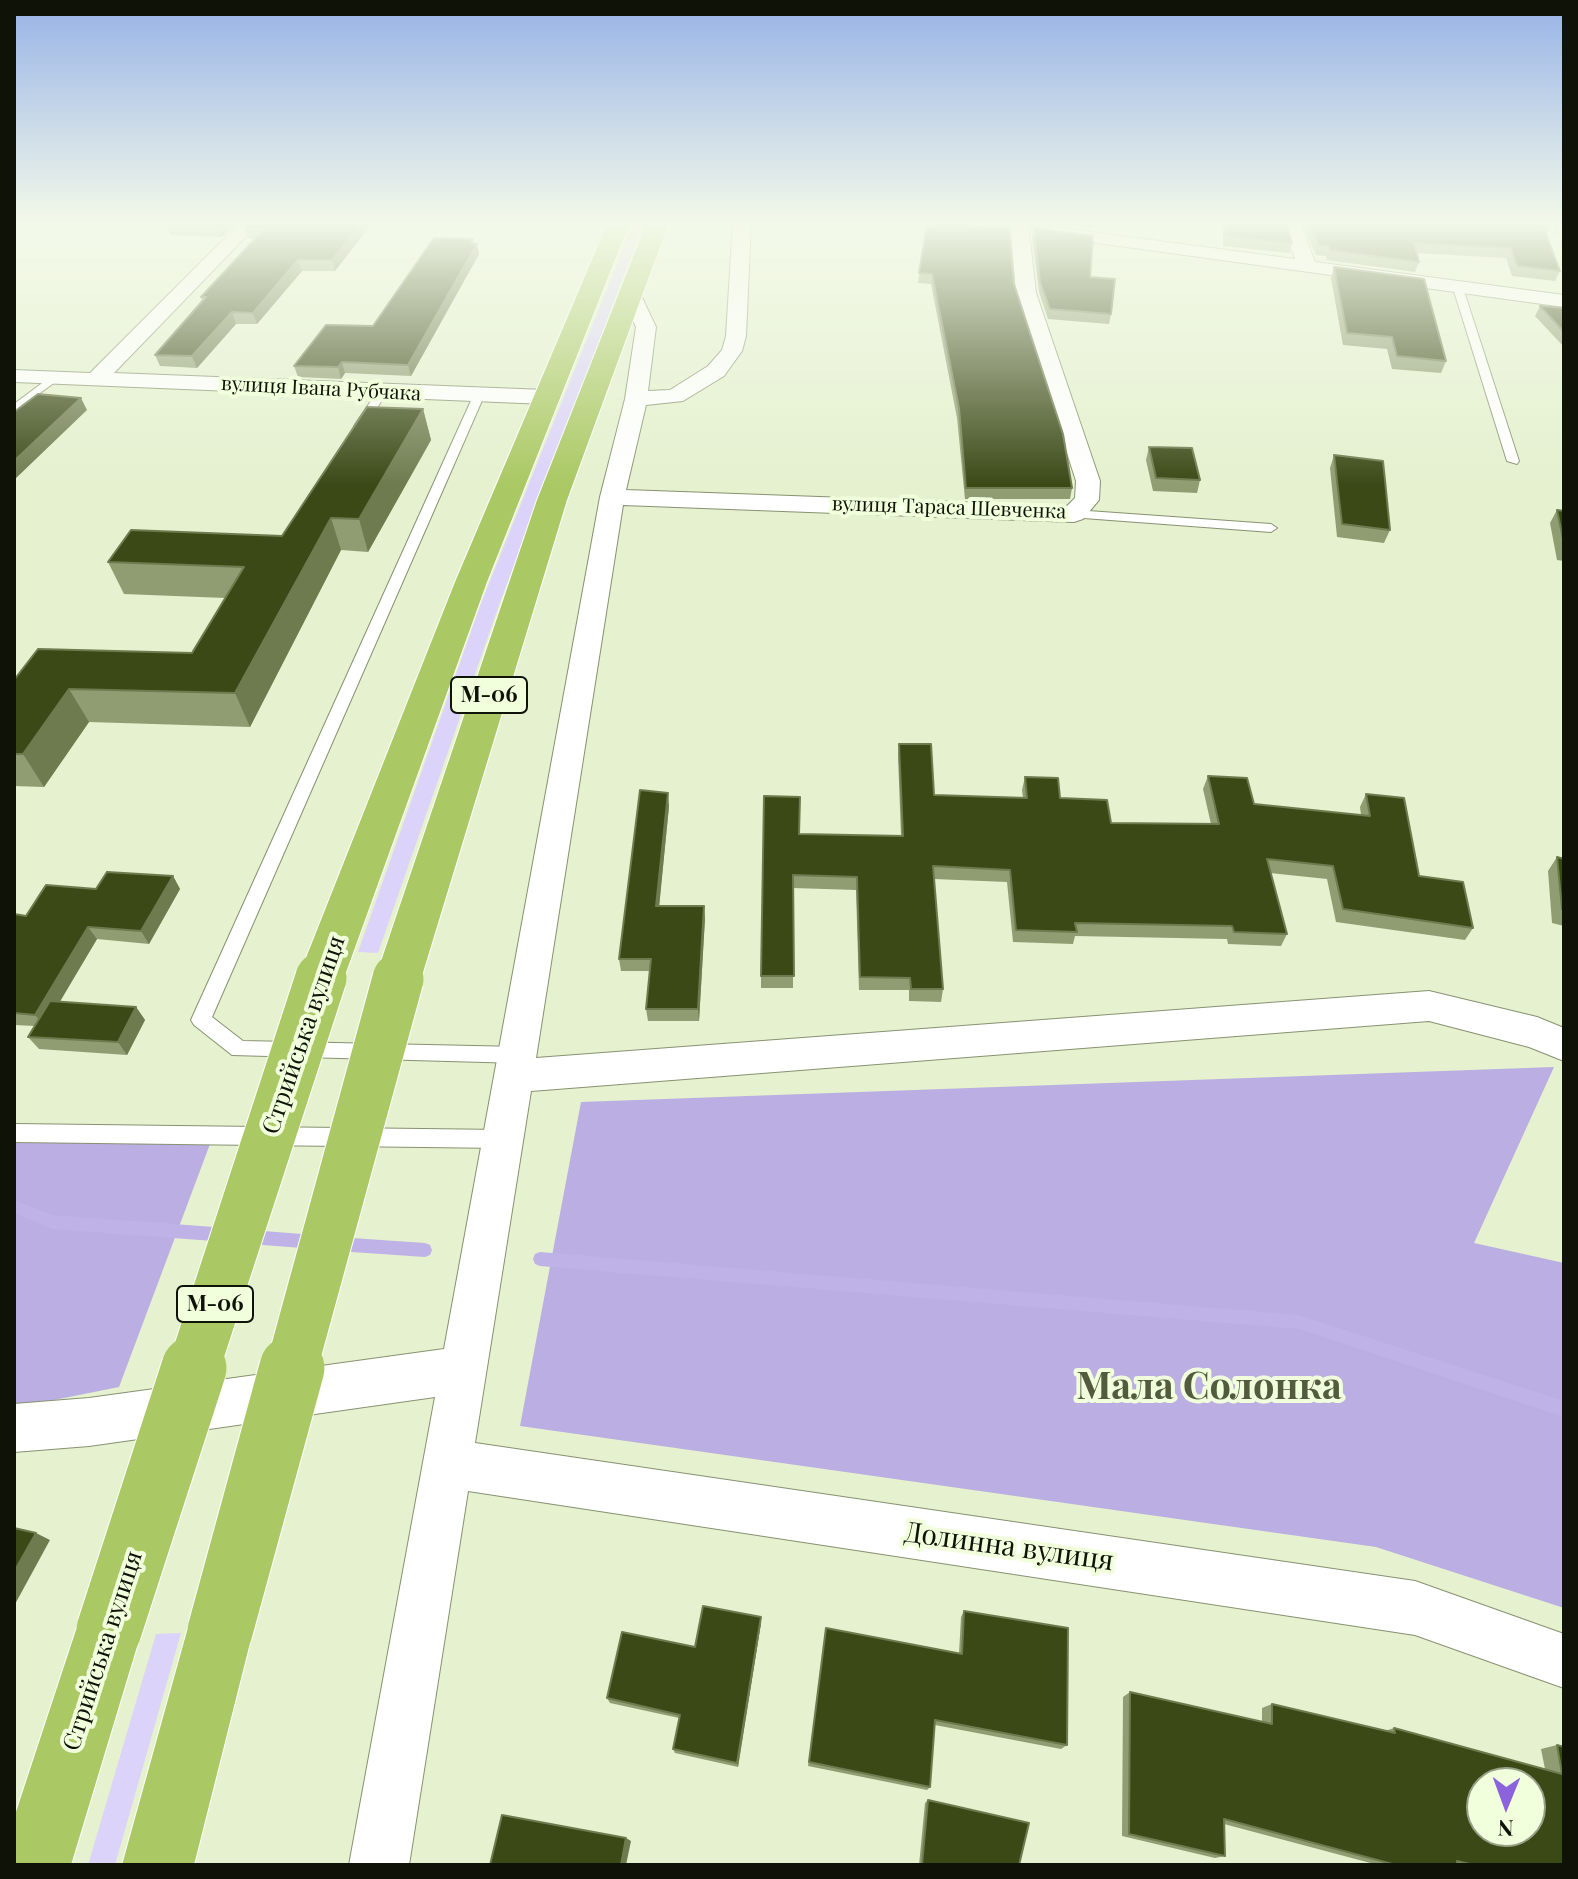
<!DOCTYPE html>
<meta charset="utf-8">
<style>
body{margin:0}
#map{position:relative;width:1578px;height:1879px;overflow:hidden;background:#e5f1cf;font-family:"Playfair Display",serif}
canvas{display:block}
.frame{position:absolute;inset:0;border:16px solid #0e1207;pointer-events:none}
.north{position:absolute;left:1466px;top:1767px;width:80px;height:80px;box-sizing:border-box;background:#f2ffdc;border:2px solid #97a087;border-radius:50%;rotate:181deg;font-size:22px;font-weight:700;line-height:32px;text-align:center;color:#0e1207}
.north::after{content:'';display:block;margin:auto;width:28px;height:36px;background:#8b63dd;clip-path:polygon(50% 0,100% 100%,50% 72%,0 100%)}
</style>
<div id="map">
<canvas width="1578" height="1879"></canvas>
<div class="frame"></div>
<div class="north">N</div>
</div>
<script>
const ctx = document.querySelector('canvas').getContext('2d');
ctx.lineJoin = 'round';
function fillPath(path, color) { ctx.fillStyle = color; ctx.fill(path, 'evenodd'); }
const toPath = rows => new Path2D(rows.map(r => 'M' + r).join(''));
function strokePath(path, color, width, dash) { ctx.strokeStyle = color; ctx.lineWidth = width; ctx.lineCap = dash ? 'butt' : 'round'; ctx.setLineDash(dash || []); ctx.stroke(path); }
function write(font, color, halo, rows, align = 'center') {
  ctx.font = font + ' "Playfair Display",serif'; ctx.lineWidth = 8; ctx.setLineDash([]); ctx.textBaseline = 'middle'; ctx.strokeStyle = halo; ctx.fillStyle = color; for (const [text, x, y, turn = 0] of rows) {
    ctx.save(); ctx.translate(x, y); ctx.rotate((+turn || 0) * Math.PI / 180); ctx.textAlign = isNaN(turn) ? turn : align; if (halo) ctx.strokeText(text, 0, 0); ctx.fillText(text, 0, 0); ctx.restore();
  }
}
fillPath(toPath([
 [634,222,644,222,499,605,378,953,358,952,480,606],
 [181,1633,115,1865,88,1865,156,1634]
]), '#dcd3fa');
fillPath(toPath([
 [1554,1067,1474,1243,1564,1263,1564,1608,1376,1547,520,1426,581,1102],
 [14,1124,213,1136,119,1387,14,1408]
]), '#baaee2');
fillPath(toPath([
 [14,1200,53,1215,227,1228,232,1230,234,1235,232,1240,227,1242,52,1229,14,1213,14,1200],
 [250,1230,315,1235,320,1237,322,1242,320,1247,315,1249,250,1244,245,1242,243,1237,245,1232,250,1230],
 [337,1237,425,1243,430,1245,432,1250,430,1255,425,1257,337,1251,332,1249,330,1244,332,1239,337,1237],
 [540,1252,1299,1315,1564,1401,1564,1417,1299,1329,540,1266,535,1264,533,1259,535,1254,540,1252]
]), '#beb2e6');
const lane = toPath([
 [1458,285,1463,288,1519,461,1517,464,1507,461,1453,288,1458,285],
 [53,375,62,377,14,412,14,404,53,375],
 [379,389,388,391,364,428,356,428,354,426,379,389],
 [474,394,484,396,212,1017,243,1041,520,1047,527,1049,530,1055,527,1061,520,1063,232,1055,194,1025,191,1020,474,394],
 [1074,510,1271,524,1277,528,1271,532,1070,517,1070,511,1074,510],
 [14,1124,504,1130,511,1133,514,1139,511,1145,504,1148,14,1142,14,1124]
]);
const street = toPath([
 [241,222,260,222,114,373,546,390,557,397,546,404,14,382,14,370,90,373,241,222],
 [733,222,751,222,746,336,742,351,724,376,683,401,646,405,626,490,1067,506,1075,498,1076,481,1016,293,1010,222,1028,222,1036,293,1100,481,1099,500,1083,519,1074,522,623,505,536,1058,1429,991,1537,1017,1564,1028,1564,1061,1529,1047,1429,1021,531,1091,475,1443,1415,1581,1564,1634,1564,1688,1415,1635,468,1491,409,1865,349,1865,435,1397,89,1446,14,1452,14,1404,89,1398,444,1349,600,497,625,399,636,327,621,293,631,287,638,289,656,327,648,391,670,390,708,366,722,350,726,336,733,222],
 [904,222,986,222,988,225,979,230,913,227,904,222],
 [1282,222,1300,222,1315,262,1564,295,1564,307,1046,236,1037,231,1046,226,1295,259,1282,222],
 [1553,222,1564,222,1564,233,1558,232,1553,222]
]);
const highway = toPath([
 [608,222,630,222,487,582,344,978,337,991,321,996,305,991,298,978,455,582,608,222],
 [647,222,669,222,567,500,421,979,414,992,398,997,382,992,375,979,537,500,647,222],
 [109,1597,132,1607,142,1630,71,1865,14,1865,14,1818,76,1630,86,1607,109,1597],
 [220,1598,243,1608,253,1631,194,1865,122,1865,187,1631,197,1608,220,1598]
]);
strokePath(lane, '#879271', 2);
strokePath(street, '#879271', 2);
strokePath(highway, '#fff', 2);
fillPath(lane, '#fff');
fillPath(street, '#fff');
fillPath(highway, '#aac863');
const highwayBridgeFar1 = toPath([
 [193,1370,321,978],
 [291,1370,398,979]
]);
const highwayBridge = toPath([
 [109,1630,194,1368],
 [220,1631,292,1368]
]);
strokePath(highwayBridgeFar1, '#fff', 53, []);
strokePath(highwayBridge, '#fff', 67, []);
strokePath(highwayBridgeFar1, '#aac863', 51);
strokePath(highwayBridge, '#aac863', 65);
fillPath(toPath([
 [237,222,222,237,171,235,167,224],
 [251,222,373,222,335,271,302,271,257,324,236,324,197,368,160,366,155,355,202,300,201,297,255,239,248,238,245,228],
 [426,222,482,222,481,223],
 [1048,222,1093,222,1092,228],
 [1223,222,1286,222,1292,243,1290,253,1223,246],
 [1301,222,1546,222,1549,229,1547,236,1560,271,1555,281,1512,276,1506,258,1416,253,1419,262,1415,272,1327,260,1326,256,1316,255],
 [927,225,1014,284,1072,488,1070,499,965,499,957,418,931,284,918,283],
 [1034,228,1090,277,1111,314,1109,324,1048,319,1039,292,1032,238],
 [474,244,479,254,411,376,345,373,341,379,298,377,294,366,373,326],
 [1334,267,1446,361,1441,373,1392,369,1387,349,1343,345,1331,278],
 [1540,306,1564,308,1564,347,1535,316],
 [423,409,431,440,368,552,341,550,250,727,89,722,44,787,14,786,14,680,192,653,225,598,124,594,108,562,282,536],
 [1149,447,1200,480,1197,493,1153,491,1146,460],
 [1334,455,1390,530,1384,543,1337,537,1330,468],
 [1557,510,1564,511,1564,561,1557,560,1550,523],
 [899,744,934,795,1023,798,1022,790,1025,777,1060,798,1111,823,1211,824,1203,789,1208,776,1254,804,1361,815,1360,807,1366,794,1419,876,1473,928,1465,940,1336,922,1327,879,1270,873,1287,934,1281,946,1228,944,1227,939,1075,936,1073,944,1013,942,1007,882,934,879,943,989,941,1002,909,1001,909,990,859,990,856,890,793,888,793,988,761,988,761,976,799,834,901,836,898,756],
 [669,806,659,906,705,918,699,1021,648,1021,646,1009,650,971,621,971,619,959],
 [1557,857,1564,859,1564,926,1552,923,1548,871],
 [173,876,180,889,149,944,97,939,59,1002,136,1007,145,1020,127,1055,39,1049,28,1037,35,1026,14,1025,14,914,26,916,96,889],
 [964,1611,1067,1745,1061,1749,935,1725,930,1787,927,1790,808,1766,826,1628,959,1653,961,1617],
 [761,1617,761,1623,738,1767,675,1753,673,1749,679,1718,610,1703,607,1698,695,1647],
 [1130,1692,1262,1722,1262,1708,1272,1704,1385,1731,1394,1728,1545,1769,1541,1749,1557,1745,1564,1747,1564,1865,1378,1865,1224,1824,1225,1856,1215,1858,1122,1836,1123,1697],
 [928,1800,1019,1865,919,1865,925,1803]
]), '#909d73');
fillPath(toPath([
 [223,222,237,222,222,237,218,227],
 [362,222,373,222,335,271,332,260],
 [473,239,474,248,477,244,479,254,411,376,408,365],
 [298,260,302,271,257,324,253,313],
 [232,312,236,324,197,368,192,356],
 [342,362,345,373,341,379,338,367],
 [81,398,87,410,14,480,14,461],
 [423,409,431,440,368,552,359,519],
 [331,518,341,550,250,727,235,693],
 [69,689,89,722,44,787,23,754],
 [668,793,669,806,658,918,656,906],
 [173,876,180,889,149,944,141,931],
 [704,906,705,918,699,1021,698,1009],
 [88,927,97,939,45,1027,35,1015],
 [136,1007,145,1020,127,1055,118,1042],
 [36,1533,50,1540,14,1606,14,1572],
 [761,1617,761,1623,738,1767,737,1763],
 [626,1838,631,1841,626,1865,621,1865]
]), '#6e7b4e');
const building = toPath([
 [170,222,223,222,218,227,167,224,170,222],
 [251,222,362,222,332,260,298,260,253,313,232,312,192,356,155,355,206,297,201,297,265,228,245,228,251,222],
 [933,222,1009,225,1014,284,1063,434,1072,488,966,488,959,408,932,274,919,273,927,225,933,225,933,222],
 [1225,222,1286,222,1292,243,1225,236,1225,222],
 [1308,222,1546,222,1549,229,1544,229,1560,271,1517,266,1511,248,1414,243,1419,262,1330,250,1329,246,1319,245,1308,222],
 [1034,228,1093,236,1090,277,1115,279,1111,314,1050,309,1040,282,1034,228],
 [434,238,473,239,470,243,477,244,408,365,342,362,338,367,294,366,326,325,373,326,434,238],
 [1334,267,1424,279,1446,361,1397,356,1392,337,1347,333,1334,267],
 [1540,306,1564,308,1564,332,1540,306],
 [38,394,81,398,14,461,14,412,38,394],
 [367,407,423,409,359,519,331,518,235,693,69,689,23,754,14,754,14,680,38,649,192,653,244,567,108,562,131,530,282,536,367,407],
 [1149,447,1192,448,1200,480,1156,478,1149,447],
 [1334,455,1383,461,1390,530,1342,524,1334,455],
 [1557,510,1564,511,1564,544,1557,510],
 [899,744,931,744,934,795,1027,798,1025,777,1058,778,1060,798,1107,800,1111,823,1219,824,1208,776,1247,778,1254,804,1370,816,1366,794,1404,798,1419,876,1463,882,1473,928,1343,909,1333,866,1267,859,1287,934,1234,932,1232,926,1075,923,1077,932,1016,930,1010,870,933,866,943,989,911,989,910,978,860,977,857,877,793,875,794,976,761,976,764,796,800,797,799,834,903,836,899,744],
 [640,790,668,793,656,906,704,906,698,1009,646,1009,651,959,619,959,640,790],
 [1557,857,1564,859,1564,910,1562,909,1557,857],
 [107,872,173,876,141,931,88,927,35,1015,14,1013,14,914,26,916,46,885,96,889,107,872],
 [50,1001,136,1007,118,1042,28,1037,50,1001],
 [14,1528,36,1533,14,1572,14,1528],
 [703,1606,761,1617,737,1763,673,1749,680,1715,607,1698,622,1632,695,1647,703,1606],
 [964,1611,1068,1628,1067,1745,935,1720,930,1787,809,1762,826,1628,962,1654,964,1611],
 [1130,1692,1272,1724,1272,1704,1395,1733,1394,1728,1562,1774,1557,1745,1564,1747,1564,1865,1474,1865,1457,1861,1457,1865,1396,1865,1224,1819,1225,1856,1129,1834,1130,1692],
 [1482,1783,1530,1783,1530,1831,1482,1831,1482,1783],
 [928,1800,1029,1823,1019,1865,922,1865,928,1800],
 [502,1815,626,1838,621,1865,490,1865,502,1815]
]);
fillPath(building, '#3b4917');
strokePath(building, '#6e7b4e', 2);
const sky = ctx.createLinearGradient(0, 0, 0, 485);
sky.addColorStop(0, '#97b3e7');
sky.addColorStop(0.46, '#f3f9e9');
sky.addColorStop(1, '#f3f9e900');
ctx.fillStyle = sky;
ctx.fillRect(0, 0, 1578, 485);
write('20px', '#0e1207', '#f2ffdc', [
 ["вулиця Івана Рубчака",321,389,3],
 ["вулиця Тараса Шевченка",949,508,2]
]);
for (const [x, y, w] of [
 [489,695,76],
 [215,1304,76]
]) { const box = new Path2D(); box.roundRect(x - w / 2, y - 18, w, 36, 6); ctx.fillStyle = '#f2ffdc'; ctx.fill(box); strokePath(box, '#0e1207', 2); }
write('bold 22px', '#0e1207', null, [
 ["М-06",489,695],
 ["М-06",215,1304]
]);
write('24px', '#0e1207', '#f2ffdc', [
 ["Стрийська вулиця",304,1035,-71],
 ["Стрийська вулиця",103,1651,-72]
]);
write('28px', '#0e1207', '#f2ffdc', [
 ["Долинна вулиця",1009,1547,8]
]);
write('bold 38px', '#525b3d', '#f2ffdc', [
 ["Мала Солонка",1209,1387]
]);
</script>
